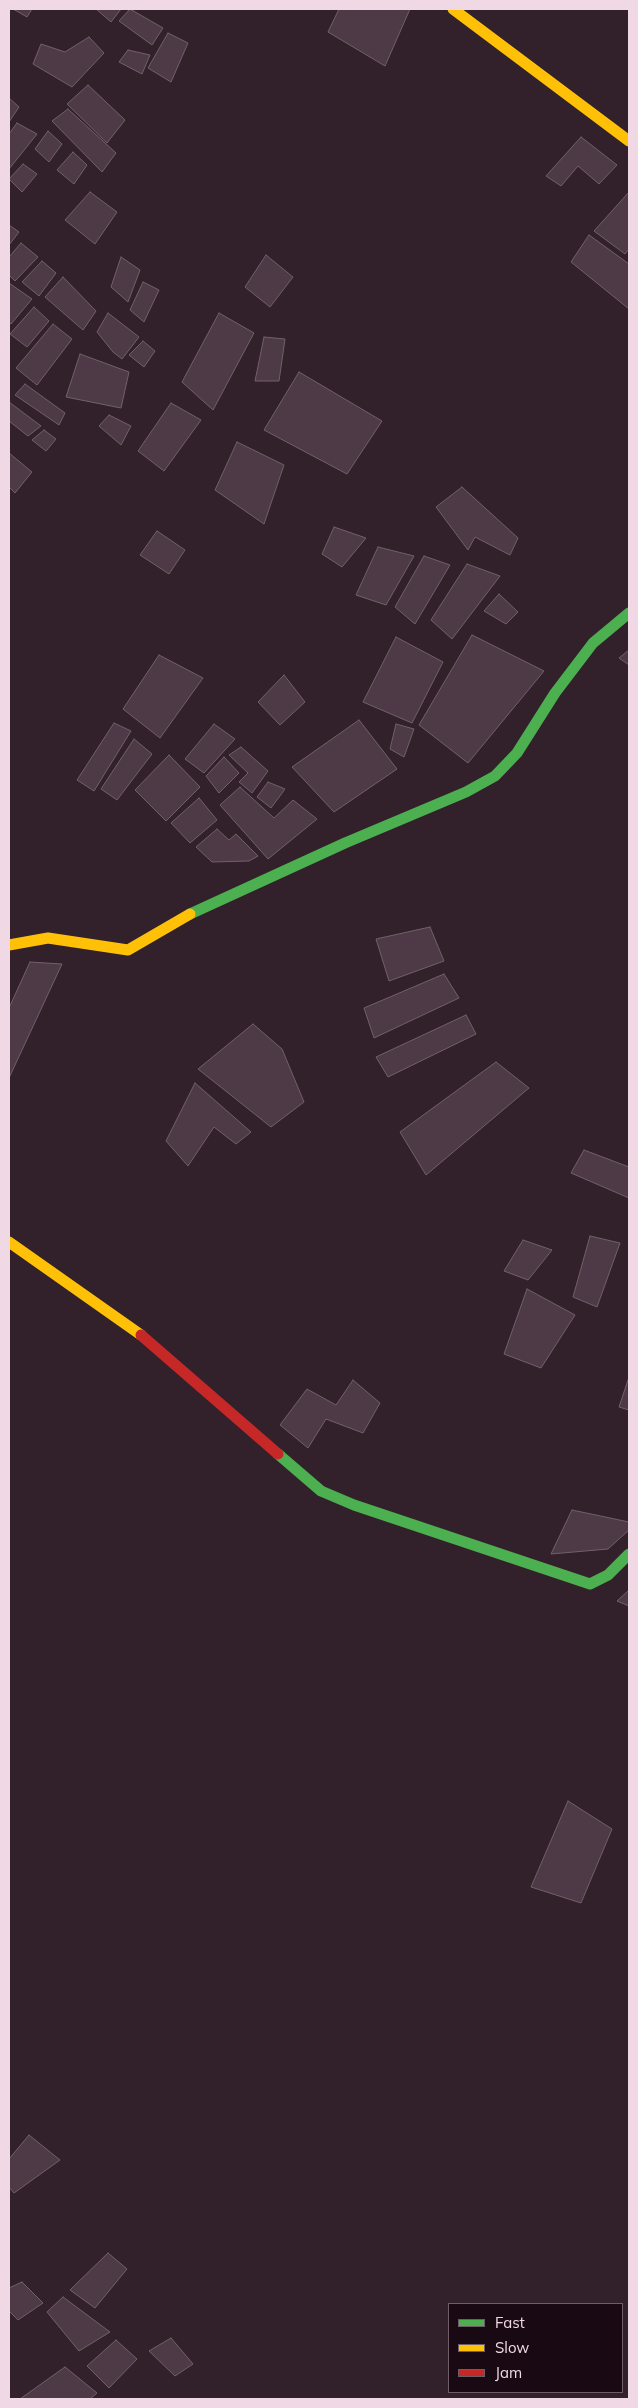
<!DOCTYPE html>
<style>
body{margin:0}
#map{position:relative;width:638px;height:2408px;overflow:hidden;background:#32202b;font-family:Mulish,sans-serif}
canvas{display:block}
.frame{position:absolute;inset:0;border:10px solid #f0d9e5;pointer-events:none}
.legend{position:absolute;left:448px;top:2303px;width:175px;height:90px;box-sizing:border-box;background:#180912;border:1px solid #6e5c66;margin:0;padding:6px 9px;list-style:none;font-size:15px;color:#f0d9e5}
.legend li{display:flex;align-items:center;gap:10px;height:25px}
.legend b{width:25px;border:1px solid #6e5c66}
</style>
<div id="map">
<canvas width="638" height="2408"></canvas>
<div class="frame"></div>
<ul class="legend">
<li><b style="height:6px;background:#4caf50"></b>Fast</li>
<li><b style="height:6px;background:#ffc107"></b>Slow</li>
<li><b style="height:6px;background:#c62828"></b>Jam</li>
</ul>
</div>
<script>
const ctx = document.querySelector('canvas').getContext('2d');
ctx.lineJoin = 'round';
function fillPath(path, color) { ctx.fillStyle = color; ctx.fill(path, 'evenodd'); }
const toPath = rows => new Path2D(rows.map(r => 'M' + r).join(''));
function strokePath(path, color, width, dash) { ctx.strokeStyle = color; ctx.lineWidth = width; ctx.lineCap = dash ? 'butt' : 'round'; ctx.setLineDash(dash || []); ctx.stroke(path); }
const building = toPath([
 [13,9,32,9,27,17,13,9],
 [96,9,121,9,111,22,96,9],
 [130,9,163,28,152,45,119,21,130,9],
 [339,9,410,9,385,66,328,32,339,9],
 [168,33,188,43,171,82,148,68,168,33],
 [89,37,104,53,72,87,33,64,41,44,65,52,89,37],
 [128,50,150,55,142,74,119,62,128,50],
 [88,85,125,120,107,143,67,104,88,85],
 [9,98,19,107,9,122,9,98],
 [68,109,116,153,102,172,52,121,68,109],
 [17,123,37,134,9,169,9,134,17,123],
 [48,131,62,144,49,162,35,149,48,131],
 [581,137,617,165,599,184,578,166,561,186,546,176,581,137],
 [73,152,87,165,74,184,57,170,73,152],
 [23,164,37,174,22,192,9,179,23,164],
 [90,192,117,212,95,244,65,220,90,192],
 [629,192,629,249,625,254,594,231,629,192],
 [9,225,19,232,9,245,9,225],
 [589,235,629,264,629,309,571,262,589,235],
 [21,243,38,257,15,281,9,275,9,257,21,243],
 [266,255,293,277,270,307,245,287,266,255],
 [121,257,140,270,128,302,111,287,121,257],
 [42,261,56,273,39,296,22,282,42,261],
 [63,277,96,311,83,330,45,297,63,277],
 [143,282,159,290,144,322,130,310,143,282],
 [9,283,32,299,11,324,9,323,9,283],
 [34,307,49,321,27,347,10,334,34,307],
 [108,313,139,337,122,359,113,352,97,332,108,313],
 [219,313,254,333,213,410,182,382,219,313],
 [53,324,72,339,37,385,16,368,53,324],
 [264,337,285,339,279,381,255,381,264,337],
 [143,341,155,351,144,367,129,355,143,341],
 [80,354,129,372,121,408,66,397,80,354],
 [299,372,382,421,347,474,264,430,299,372],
 [25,384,65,413,59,425,15,395,25,384],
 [9,402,41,426,28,436,9,421,9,402],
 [171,403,201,420,164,471,138,451,171,403],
 [109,415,131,426,121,445,99,426,109,415],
 [44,430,56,439,46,451,32,440,44,430],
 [237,442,284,465,264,524,215,490,237,442],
 [9,453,32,472,15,493,9,487,9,453],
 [462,487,518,538,510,555,475,537,468,550,436,507,462,487],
 [334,527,366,538,342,567,322,554,334,527],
 [157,531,185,550,169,574,140,555,157,531],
 [378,547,414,556,386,605,356,595,378,547],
 [424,556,450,565,415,624,395,607,424,556],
 [467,564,500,576,452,639,431,620,467,564],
 [499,594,518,612,506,624,484,611,499,594],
 [472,635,544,671,468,763,419,725,472,635],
 [396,637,443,662,412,723,363,702,396,637],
 [629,650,629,665,619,658,629,650],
 [159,655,203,678,160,738,123,709,159,655],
 [284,675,305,702,280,725,258,702,284,675],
 [359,720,397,769,334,812,292,767,359,720],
 [114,723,131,731,94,791,77,780,114,723],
 [214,724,235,739,204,773,185,759,214,724],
 [396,724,414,729,404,757,390,749,396,724],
 [134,739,152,754,117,800,101,789,134,739],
 [241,747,268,771,252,793,239,782,248,773,229,755,241,747],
 [169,755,200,787,166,821,135,790,169,755],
 [224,757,239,773,219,793,206,776,224,757],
 [268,782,285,789,271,808,257,797,268,782],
 [240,787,274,818,293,800,317,819,268,859,220,805,240,787],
 [199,798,217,820,190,843,171,823,199,798],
 [217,829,229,840,236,834,258,856,249,861,212,862,196,847,217,829],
 [430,927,444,961,389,981,376,939,430,927],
 [30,962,62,964,9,1078,9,1008,30,962],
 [444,974,459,998,374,1038,364,1008,444,974],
 [466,1015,476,1034,388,1077,376,1057,466,1015],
 [253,1024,282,1049,304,1102,271,1127,198,1069,253,1024],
 [496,1062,529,1088,426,1175,400,1132,496,1062],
 [195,1083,251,1132,236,1144,214,1127,188,1166,166,1141,195,1083],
 [584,1150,629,1167,629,1198,571,1173,584,1150],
 [590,1236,620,1243,597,1307,573,1297,590,1236],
 [523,1240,552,1250,528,1280,504,1271,523,1240],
 [527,1289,575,1315,541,1368,504,1354,527,1289],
 [629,1377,629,1410,619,1407,629,1377],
 [353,1380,380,1403,363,1433,326,1419,308,1448,280,1425,307,1389,336,1405,353,1380],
 [572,1510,629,1522,629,1530,608,1549,551,1554,572,1510],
 [629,1590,629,1606,617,1601,629,1590],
 [568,1801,612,1829,581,1903,531,1887,568,1801],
 [29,2135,60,2160,14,2193,9,2187,9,2159,29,2135],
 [108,2253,127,2269,95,2308,70,2290,108,2253],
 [22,2282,43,2303,18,2320,9,2311,9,2288,22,2282],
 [63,2297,110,2332,79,2351,47,2312,63,2297],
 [171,2338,193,2364,175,2376,149,2351,171,2338],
 [116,2340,137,2359,109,2388,87,2366,116,2340],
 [65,2367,97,2393,90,2399,20,2399,65,2367]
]);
fillPath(building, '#4e3a46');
strokePath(building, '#71606a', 1);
strokePath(toPath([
 [190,914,345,843,466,792,495,776,517,753,555,693,593,643,629,613],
 [278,1454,321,1491,354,1505,590,1584,608,1575,629,1554]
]), '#4caf50', 11);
strokePath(toPath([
 [453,9,629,141],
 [9,945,48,938,128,950,190,914],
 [9,1242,141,1335]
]), '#ffc107', 11);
strokePath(toPath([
 [141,1335,278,1454]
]), '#c62828', 11);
</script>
